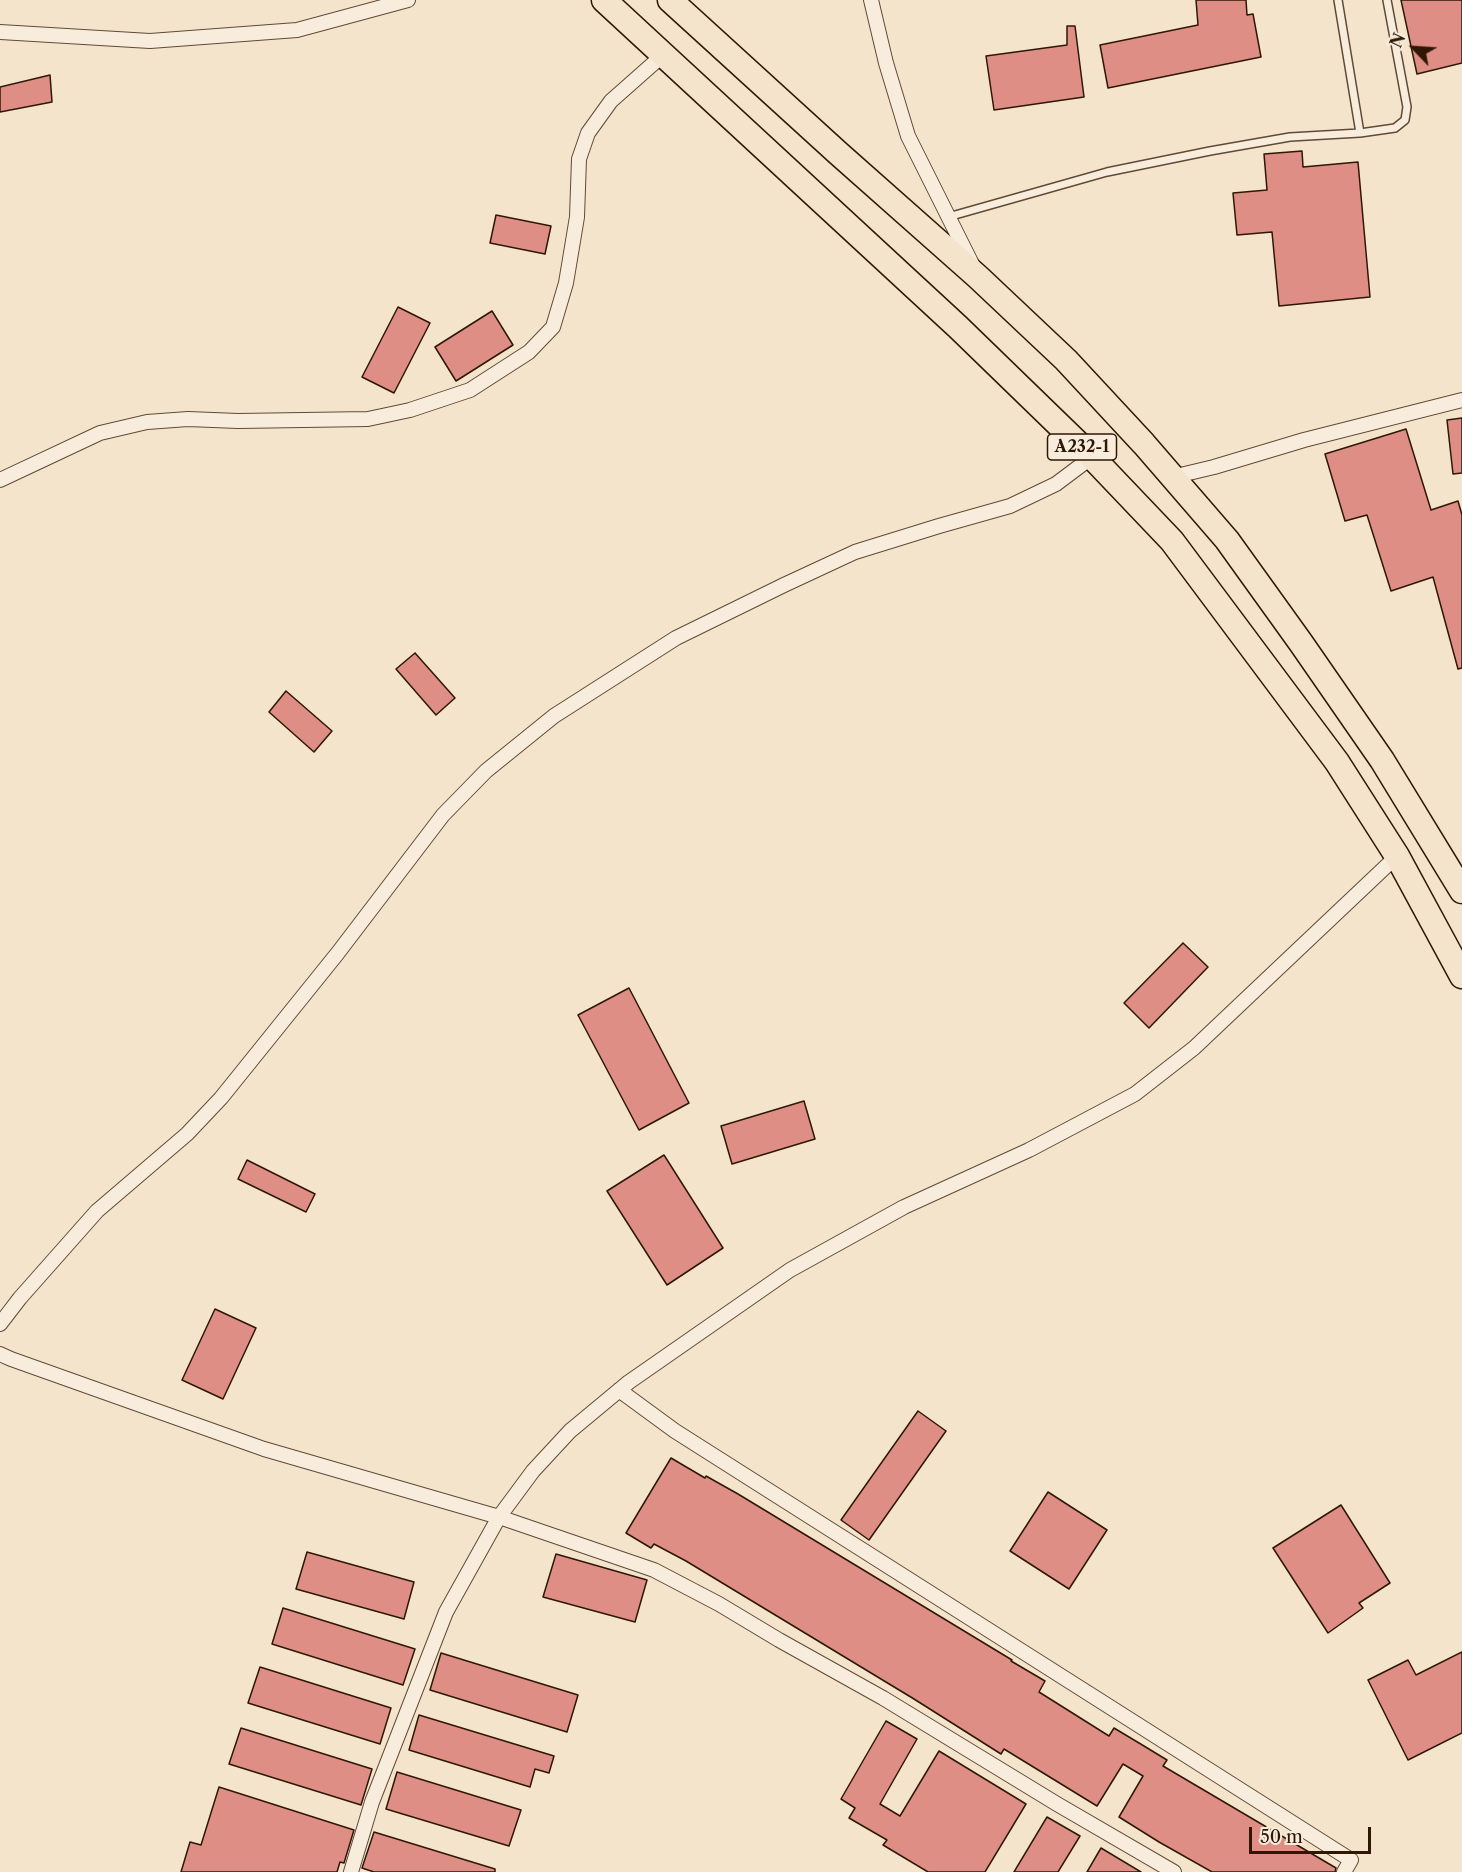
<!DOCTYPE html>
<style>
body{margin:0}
#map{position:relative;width:1462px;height:1872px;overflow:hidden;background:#f4e4cb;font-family:"Libre Caslon Text",serif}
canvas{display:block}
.north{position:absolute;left:1384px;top:18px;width:60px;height:60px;-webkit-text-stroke:4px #f8eddd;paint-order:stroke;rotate:295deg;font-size:16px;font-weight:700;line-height:24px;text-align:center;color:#2e1705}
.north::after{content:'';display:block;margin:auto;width:21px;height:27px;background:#2e1705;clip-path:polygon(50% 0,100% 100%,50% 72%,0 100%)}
.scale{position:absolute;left:1249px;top:1827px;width:122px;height:27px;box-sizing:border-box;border:3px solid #2e1705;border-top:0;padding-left:8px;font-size:18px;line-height:21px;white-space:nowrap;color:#2e1705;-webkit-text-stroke:4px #f8eddd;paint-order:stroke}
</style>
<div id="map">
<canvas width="1462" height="1872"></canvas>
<div class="north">N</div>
<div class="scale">50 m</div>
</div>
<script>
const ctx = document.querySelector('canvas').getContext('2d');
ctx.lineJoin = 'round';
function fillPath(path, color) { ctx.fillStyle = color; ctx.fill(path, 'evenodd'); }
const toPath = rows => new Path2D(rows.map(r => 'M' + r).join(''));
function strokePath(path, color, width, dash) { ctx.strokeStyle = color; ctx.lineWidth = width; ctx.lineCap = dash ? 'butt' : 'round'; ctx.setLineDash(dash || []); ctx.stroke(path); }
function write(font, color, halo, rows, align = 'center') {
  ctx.font = font + ' "Libre Caslon Text",serif'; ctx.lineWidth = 4.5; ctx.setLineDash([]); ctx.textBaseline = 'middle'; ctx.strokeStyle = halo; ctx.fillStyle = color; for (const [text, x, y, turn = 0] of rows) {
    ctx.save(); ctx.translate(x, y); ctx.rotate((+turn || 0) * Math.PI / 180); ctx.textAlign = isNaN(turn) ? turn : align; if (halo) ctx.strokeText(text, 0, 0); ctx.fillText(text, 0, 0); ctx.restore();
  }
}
const building = toPath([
 [1196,0,1246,0,1247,15,1253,14,1261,57,1108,88,1100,45,1198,25,1196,0],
 [1401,0,1462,0,1462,63,1417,74,1401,0],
 [1067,26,1075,26,1084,97,994,110,986,56,1067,45,1067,26],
 [50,75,52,102,0,112,0,87,50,75],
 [1302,151,1303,167,1358,162,1370,297,1279,306,1272,232,1237,235,1233,193,1267,190,1264,154,1302,151],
 [496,215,551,226,545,254,490,243,496,215],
 [398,307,430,323,394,393,362,377,398,307],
 [492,311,513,345,456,381,435,347,492,311],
 [1462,418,1462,473,1453,474,1447,420,1462,418],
 [1406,429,1431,510,1458,501,1462,515,1462,668,1458,669,1433,577,1391,591,1367,515,1345,521,1325,454,1406,429],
 [415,653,455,698,436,715,396,669,415,653],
 [286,691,332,731,314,752,269,712,286,691],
 [1183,943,1208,967,1149,1028,1124,1003,1183,943],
 [629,988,689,1103,639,1130,578,1015,629,988],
 [804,1101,815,1139,732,1164,721,1126,804,1101],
 [664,1155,723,1248,667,1285,607,1191,664,1155],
 [247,1160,315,1194,306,1212,238,1179,247,1160],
 [215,1309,256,1328,223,1399,182,1380,215,1309],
 [918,1411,946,1431,869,1540,841,1520,918,1411],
 [671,1458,705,1478,706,1476,738,1494,1012,1660,1011,1661,1045,1681,1039,1692,1109,1736,1114,1728,1144,1746,1167,1760,1163,1766,1336,1868,1335,1872,1212,1872,1159,1842,1119,1817,1143,1776,1123,1764,1097,1806,1004,1749,1001,1754,914,1699,686,1561,654,1544,651,1548,626,1533,671,1458],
 [1048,1492,1107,1530,1069,1589,1010,1551,1048,1492],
 [1341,1505,1390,1583,1359,1603,1363,1608,1328,1633,1273,1548,1341,1505],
 [307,1552,414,1582,404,1619,296,1589,307,1552],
 [556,1554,647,1580,635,1622,543,1597,556,1554],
 [283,1608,415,1649,403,1685,272,1644,283,1608],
 [1462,1652,1462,1733,1408,1760,1368,1680,1408,1660,1416,1675,1462,1652],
 [441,1653,578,1695,567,1732,430,1690,441,1653],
 [260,1667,391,1708,380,1744,248,1703,260,1667],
 [419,1715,554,1756,549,1773,535,1769,530,1787,409,1750,419,1715],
 [886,1721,917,1739,880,1804,900,1816,939,1751,1026,1804,985,1872,928,1872,883,1845,887,1840,849,1818,855,1808,841,1799,886,1721],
 [241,1728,372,1769,361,1805,229,1764,241,1728],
 [397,1772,521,1810,509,1846,386,1809,397,1772],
 [219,1787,354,1830,344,1863,340,1862,337,1872,181,1872,190,1842,201,1845,219,1787],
 [1047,1817,1080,1836,1058,1872,1014,1872,1047,1817],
 [374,1832,495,1869,495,1872,374,1872,362,1868,374,1832],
 [1101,1848,1141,1872,1087,1872,1101,1848]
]);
fillPath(building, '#de8e85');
strokePath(building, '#2e1705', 1.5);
const lane = toPath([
 [1338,0,1360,133],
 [948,217,1107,172,1210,151,1290,137,1360,133,1395,128,1405,120,1407,107,1387,0]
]);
const street = toPath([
 [871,0,886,63,908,136,972,264],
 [0,32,150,41,297,30,408,0],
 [1172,477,1214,467,1304,440,1462,400],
 [0,480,100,433,147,422,188,419,238,421,368,419,410,410,470,390,529,352,553,327,566,283,577,217,579,159,588,133,611,101,663,55],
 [0,1324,20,1298,97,1211,187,1134,221,1098,337,954,443,815,486,771,554,716,676,638,784,585,855,552,939,526,1010,506,1056,484,1092,457],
 [0,1354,11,1359,264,1449,499,1517,654,1570,719,1604,779,1640,883,1698,1057,1804,1174,1872],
 [619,1390,675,1431,1351,1860,1344,1872],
 [351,1872,372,1802,446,1612,499,1517,533,1471,570,1431,629,1382,790,1270,904,1207,1029,1150,1135,1094,1194,1048,1397,856]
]);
const highway = toPath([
 [604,0,958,327,1092,457,1172,541,1337,762,1397,856,1462,976],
 [670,0,838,153,978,277,1066,360,1144,444,1227,540,1301,643,1382,760,1462,891]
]);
strokePath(lane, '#604a36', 10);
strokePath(street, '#604a36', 16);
strokePath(highway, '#2e1705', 27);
strokePath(lane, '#f8eddd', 7);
strokePath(street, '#f8eddd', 14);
strokePath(highway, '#f4e4cb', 24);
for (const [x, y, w] of [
 [1082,447,69]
]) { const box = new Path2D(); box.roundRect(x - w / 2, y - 13, w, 26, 4.5); ctx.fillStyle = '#f8eddd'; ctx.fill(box); strokePath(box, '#2e1705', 1.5); }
write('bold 16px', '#2e1705', null, [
 ["A232-1",1082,447]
]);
</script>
